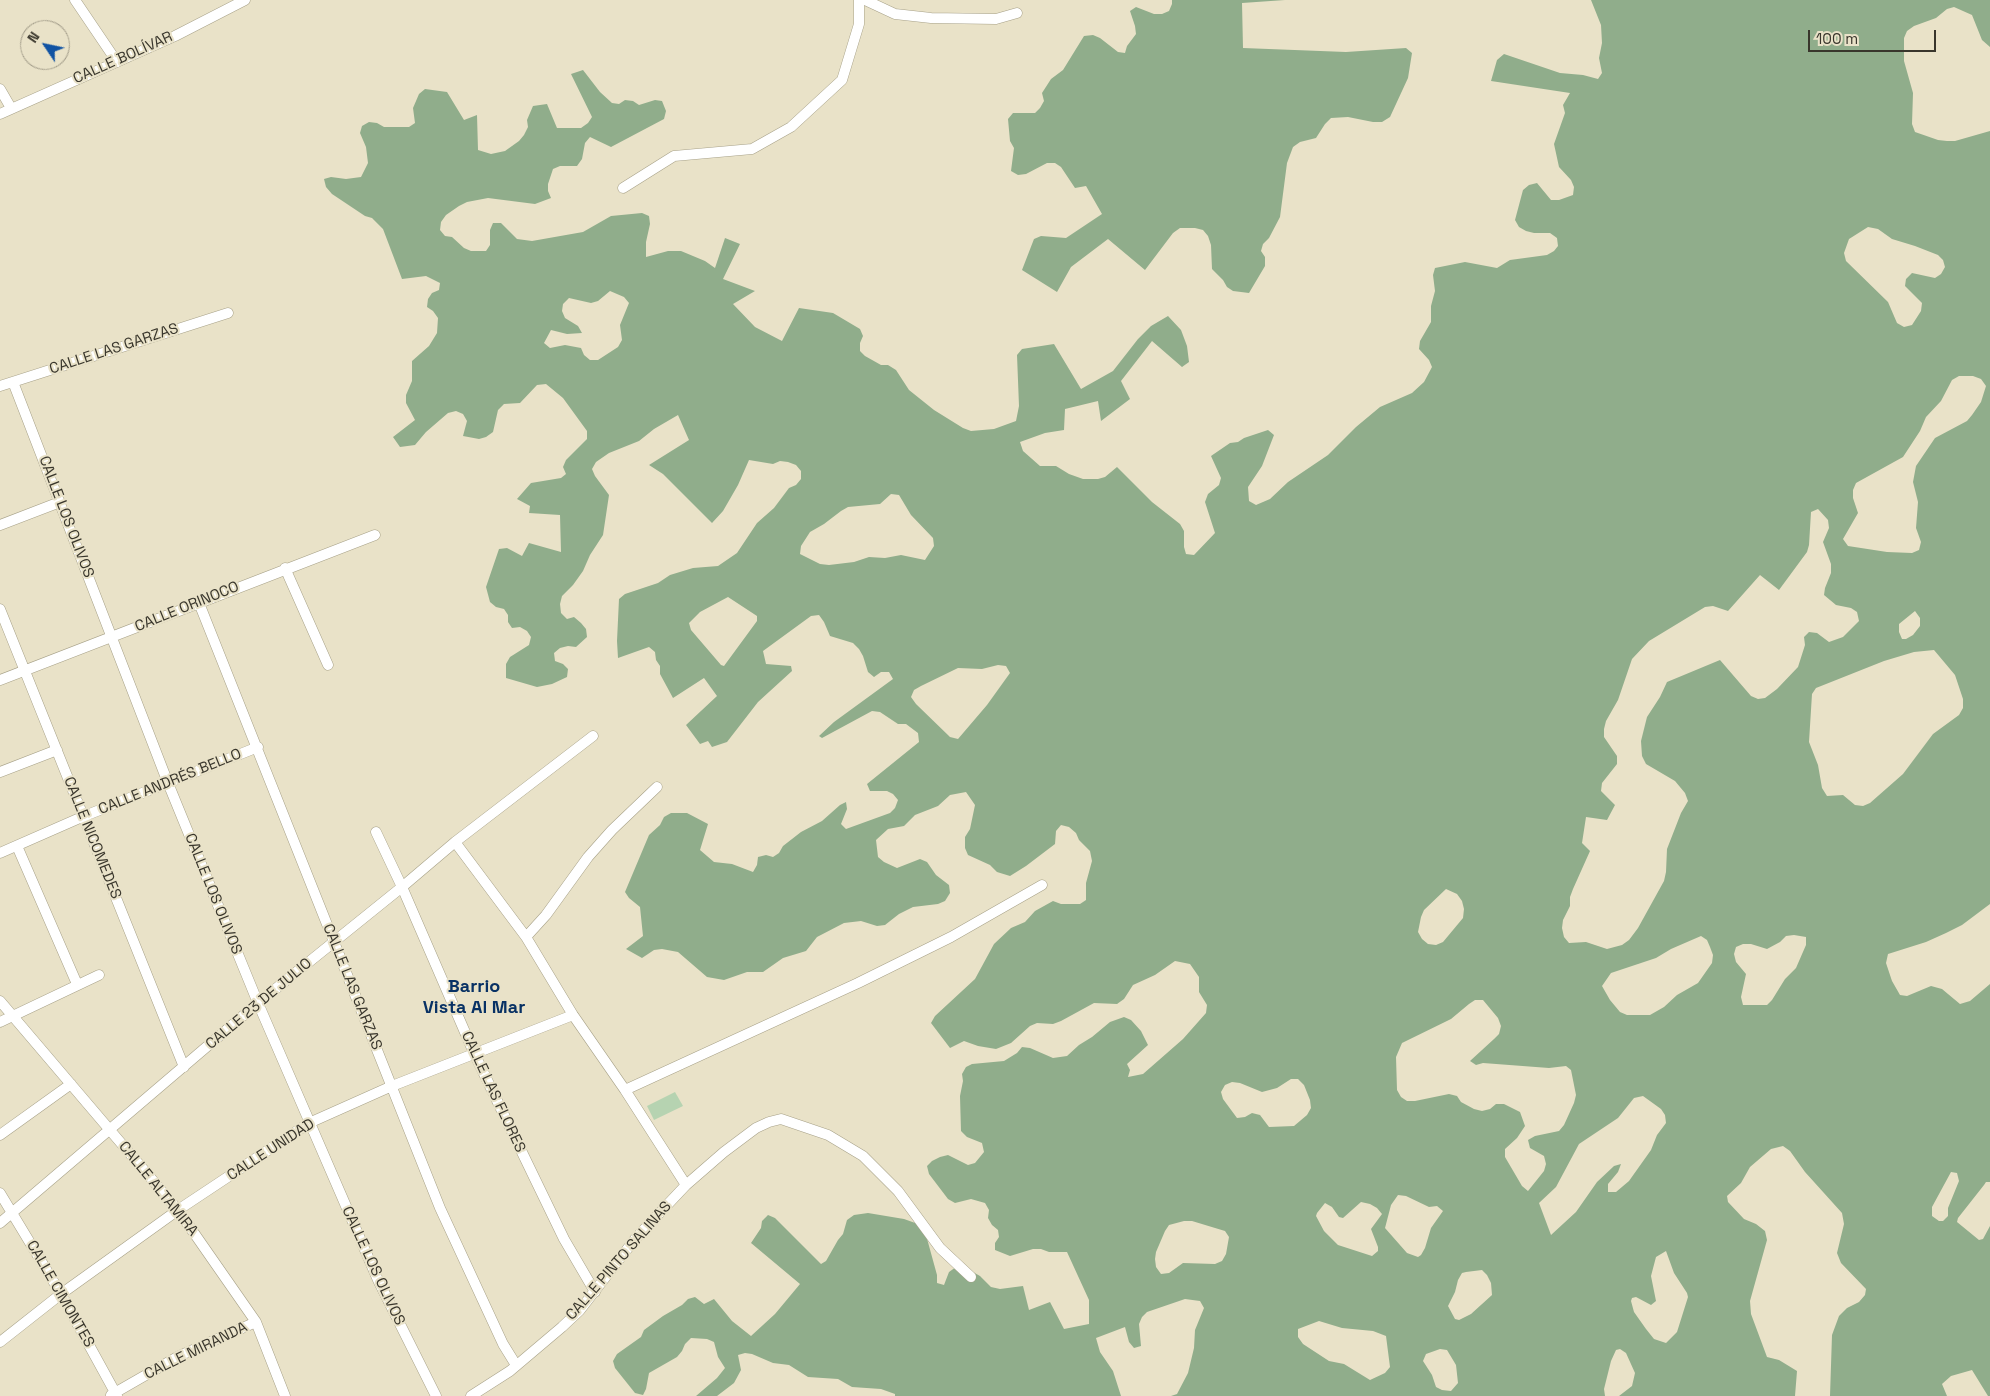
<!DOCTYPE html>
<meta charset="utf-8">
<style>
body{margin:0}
#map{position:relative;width:1990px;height:1396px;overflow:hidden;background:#e9e2c8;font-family:"Space Grotesk",sans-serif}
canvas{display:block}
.north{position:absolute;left:20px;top:20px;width:50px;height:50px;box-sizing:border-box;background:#e9e2c8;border:1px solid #a39d8a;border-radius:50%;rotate:304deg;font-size:14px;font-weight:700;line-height:20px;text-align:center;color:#39362c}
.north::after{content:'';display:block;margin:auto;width:18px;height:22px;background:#1153a3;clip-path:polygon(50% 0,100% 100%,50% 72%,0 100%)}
.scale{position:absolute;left:1808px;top:30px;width:128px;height:22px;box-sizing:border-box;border:2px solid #39362c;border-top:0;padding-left:6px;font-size:15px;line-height:18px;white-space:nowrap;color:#39362c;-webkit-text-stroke:4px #e9e2c8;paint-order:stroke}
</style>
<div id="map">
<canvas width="1990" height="1396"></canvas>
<div class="north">N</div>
<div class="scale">100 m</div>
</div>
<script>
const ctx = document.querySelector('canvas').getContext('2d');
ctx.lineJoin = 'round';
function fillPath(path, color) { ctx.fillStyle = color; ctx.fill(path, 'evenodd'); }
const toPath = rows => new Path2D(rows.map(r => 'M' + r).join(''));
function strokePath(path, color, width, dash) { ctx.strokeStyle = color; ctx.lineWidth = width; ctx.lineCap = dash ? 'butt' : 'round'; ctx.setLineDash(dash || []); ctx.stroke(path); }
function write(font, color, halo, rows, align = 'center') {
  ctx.font = font + ' "Space Grotesk",sans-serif'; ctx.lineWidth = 4; ctx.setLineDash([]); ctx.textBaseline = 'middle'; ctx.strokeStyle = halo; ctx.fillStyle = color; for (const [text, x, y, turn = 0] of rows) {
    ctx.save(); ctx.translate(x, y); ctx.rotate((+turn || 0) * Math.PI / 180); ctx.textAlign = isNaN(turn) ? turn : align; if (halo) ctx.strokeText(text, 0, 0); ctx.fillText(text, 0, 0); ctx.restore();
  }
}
fillPath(toPath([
 [675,1092,683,1106,654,1120,647,1106]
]), '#b6d3b1');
fillPath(toPath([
 [1172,0,1285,0,1242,3,1243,48,1346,52,1406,48,1412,53,1408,78,1390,117,1382,122,1373,122,1348,117,1331,118,1325,124,1316,138,1300,142,1293,147,1287,163,1280,217,1269,238,1263,244,1261,251,1265,257,1265,266,1249,293,1233,291,1227,287,1223,280,1212,269,1211,245,1208,236,1203,230,1195,228,1180,228,1173,233,1145,270,1108,239,1071,267,1057,292,1022,270,1034,239,1041,236,1066,238,1102,214,1086,186,1075,188,1061,167,1055,163,1047,163,1026,174,1018,175,1011,171,1014,148,1010,141,1008,119,1013,113,1035,113,1040,108,1044,101,1042,93,1051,79,1063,70,1084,36,1093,35,1100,38,1118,52,1125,53,1127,46,1136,34,1135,26,1130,11,1136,7,1154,14,1162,14,1169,11,1172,4],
 [1591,0,1990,0,1990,47,1982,40,1972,15,1954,7,1947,9,1936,18,1914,26,1907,31,1904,38,1904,61,1913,93,1912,124,1915,132,1938,140,1947,141,1955,141,1990,131,1990,904,1962,925,1946,933,1926,942,1888,954,1886,963,1892,981,1900,995,1907,996,1931,986,1942,989,1960,1004,1970,1001,1990,984,1990,1182,1986,1182,1984,1185,1958,1218,1957,1222,1979,1240,1983,1239,1990,1226,1990,1396,1988,1396,1972,1370,1951,1376,1942,1384,1947,1396,1830,1396,1832,1335,1839,1316,1847,1308,1859,1302,1865,1295,1866,1289,1841,1263,1837,1253,1844,1224,1842,1213,1805,1172,1790,1151,1783,1146,1771,1149,1750,1167,1741,1183,1727,1196,1728,1202,1744,1219,1756,1224,1765,1231,1767,1240,1750,1301,1751,1314,1767,1357,1779,1360,1797,1371,1795,1396,1619,1396,1632,1386,1635,1373,1626,1353,1620,1349,1616,1350,1611,1361,1604,1389,1605,1396,1171,1396,1177,1394,1188,1373,1194,1348,1195,1330,1204,1308,1200,1301,1185,1299,1147,1312,1142,1317,1139,1324,1141,1346,1134,1348,1129,1342,1125,1327,1096,1338,1100,1352,1113,1371,1121,1396,895,1396,895,1394,881,1389,852,1387,838,1379,808,1377,789,1365,773,1363,752,1354,745,1353,738,1355,741,1370,734,1383,717,1396,696,1396,717,1378,725,1368,718,1357,714,1342,707,1339,691,1338,685,1344,682,1351,677,1357,649,1373,646,1389,643,1395,635,1393,615,1368,613,1361,617,1354,641,1337,644,1330,663,1316,682,1305,688,1299,695,1297,704,1304,714,1299,732,1321,751,1336,775,1314,800,1284,751,1243,761,1228,762,1221,768,1215,775,1218,821,1264,826,1261,838,1240,843,1234,847,1220,854,1215,868,1213,904,1219,918,1224,926,1235,937,1275,937,1283,944,1285,949,1272,956,1267,964,1267,980,1276,991,1287,1000,1289,1023,1286,1029,1310,1050,1302,1064,1329,1089,1324,1089,1300,1067,1252,1049,1252,1041,1249,1033,1249,1010,1256,995,1250,995,1243,999,1237,998,1230,992,1225,988,1218,989,1210,985,1203,971,1199,955,1203,948,1199,929,1174,927,1166,932,1161,940,1157,948,1155,968,1165,975,1163,984,1152,982,1143,967,1137,961,1131,960,1096,963,1081,962,1074,966,1067,972,1064,1004,1061,1017,1053,1022,1047,1030,1048,1053,1058,1067,1056,1079,1045,1092,1037,1110,1022,1124,1017,1131,1020,1141,1031,1148,1045,1127,1064,1130,1070,1128,1077,1143,1074,1183,1039,1206,1013,1207,1005,1199,992,1199,977,1190,964,1175,961,1155,975,1133,985,1124,999,1117,1004,1094,1003,1061,1021,1053,1024,1037,1023,1030,1026,1011,1043,996,1049,978,1046,964,1041,950,1048,931,1023,935,1016,975,979,994,944,1011,928,1025,922,1035,911,1053,901,1061,904,1080,904,1086,900,1086,883,1092,861,1090,851,1079,840,1076,833,1069,827,1061,825,1056,831,1055,844,1026,866,1010,876,997,872,990,865,968,855,965,848,965,837,970,829,975,805,966,792,950,795,938,806,915,815,904,826,888,829,876,840,878,857,884,862,897,868,920,859,927,862,936,875,949,885,950,893,945,901,938,904,913,907,899,914,885,925,877,926,861,921,844,923,817,937,806,951,783,958,763,972,747,972,724,980,707,977,678,952,662,949,654,950,642,958,626,949,643,936,640,907,629,898,625,892,649,835,660,825,664,817,671,813,687,813,708,824,700,850,714,862,732,864,753,872,757,865,758,857,766,855,773,857,779,853,783,846,801,832,822,821,840,805,846,802,847,809,841,824,846,829,890,813,895,808,898,800,893,794,887,791,870,791,867,784,919,742,918,733,906,724,898,724,880,712,872,711,822,738,819,736,834,722,893,679,889,672,881,672,874,677,868,672,863,656,859,649,853,643,830,636,824,622,819,615,811,616,763,651,766,664,791,666,792,671,758,702,727,742,712,747,708,741,700,744,686,725,717,696,704,678,673,698,660,674,660,666,656,660,655,652,649,647,618,658,617,641,619,599,625,594,658,583,670,575,693,568,718,566,737,553,757,523,774,508,789,488,796,485,801,479,801,471,796,465,788,462,780,461,773,464,749,460,738,485,723,511,712,523,663,474,649,465,689,440,678,415,654,429,639,441,609,453,596,462,592,469,595,476,609,495,603,535,590,555,583,571,573,585,562,596,560,604,561,613,567,619,574,617,581,623,586,629,587,637,576,647,568,646,560,648,554,653,555,661,563,664,568,669,567,677,552,684,537,687,506,678,506,664,510,657,529,645,531,637,527,631,520,627,512,628,508,622,508,615,504,609,496,607,490,602,486,587,499,549,507,548,522,556,529,543,561,552,560,515,529,513,530,506,517,499,531,483,561,478,566,474,563,467,566,460,587,439,587,431,563,398,546,384,537,385,520,403,504,404,498,410,493,432,486,437,479,439,463,436,467,421,463,414,456,411,448,413,426,432,415,445,400,447,393,437,415,420,406,403,406,395,412,381,412,361,429,346,437,333,438,318,433,311,427,307,428,299,432,293,439,290,440,283,426,276,402,279,383,229,372,218,365,216,332,194,326,187,324,179,331,177,346,179,361,177,368,163,366,147,360,133,362,126,369,122,377,123,384,127,409,127,415,123,413,108,419,94,425,89,447,92,464,120,477,115,478,150,491,154,505,151,519,141,524,135,528,127,527,120,533,106,547,104,557,128,581,128,588,123,592,117,571,74,583,70,600,92,612,103,619,104,625,100,633,101,639,105,655,100,662,101,666,111,664,119,611,147,590,137,585,143,582,159,577,166,560,166,553,169,548,184,548,191,551,198,535,204,488,198,467,202,459,206,446,215,441,222,440,230,445,236,452,237,464,248,471,251,486,251,490,245,490,230,493,223,501,223,517,239,532,241,583,232,611,216,642,213,649,216,650,224,646,242,646,257,668,251,681,251,705,261,715,268,725,238,740,244,723,279,755,291,733,304,755,327,782,341,799,308,833,313,860,329,863,336,860,343,860,351,865,356,881,365,888,365,896,370,909,390,934,410,963,428,971,431,994,429,1016,421,1019,406,1017,355,1022,349,1054,344,1081,389,1113,371,1138,339,1151,326,1168,316,1181,330,1187,346,1189,362,1182,367,1152,341,1121,381,1130,399,1101,421,1098,401,1065,409,1064,430,1045,433,1020,442,1023,451,1040,466,1056,466,1069,474,1083,479,1098,479,1105,477,1117,467,1152,502,1180,524,1184,531,1184,547,1186,554,1194,555,1215,533,1205,502,1208,494,1219,485,1221,478,1211,456,1230,443,1238,442,1244,438,1268,430,1274,435,1262,466,1248,487,1249,501,1256,505,1270,499,1288,482,1328,455,1356,427,1380,407,1412,393,1424,382,1432,367,1429,360,1419,349,1420,341,1431,322,1431,306,1435,291,1433,275,1435,268,1465,262,1497,268,1510,260,1547,255,1554,251,1558,246,1557,238,1550,233,1534,233,1526,231,1519,227,1515,220,1523,190,1529,185,1537,183,1551,200,1559,200,1573,195,1574,187,1571,180,1559,167,1554,144,1565,113,1563,105,1570,93,1491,81,1497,60,1504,54,1560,73,1583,75,1598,79,1602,73,1599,58,1602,43,1601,25],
 [1868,227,1878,229,1892,239,1915,246,1938,255,1943,260,1945,267,1941,274,1935,278,1912,273,1906,279,1905,286,1922,303,1921,311,1912,325,1904,327,1897,323,1888,302,1846,261,1844,253,1849,239],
 [610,291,624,297,629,303,620,325,622,340,618,347,598,360,590,360,584,355,581,348,565,345,550,348,544,343,551,330,567,334,582,333,578,326,565,318,562,311,563,304,569,298,591,303,598,301],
 [1959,376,1973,376,1981,379,1986,386,1981,402,1972,415,1967,421,1935,438,1916,466,1913,482,1918,502,1916,528,1921,542,1919,550,1912,553,1887,552,1848,546,1843,539,1858,513,1853,498,1853,490,1856,483,1903,457,1920,431,1926,417,1941,401,1952,380],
 [891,494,899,495,911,515,933,538,934,546,925,560,901,555,885,558,869,557,854,562,829,565,820,564,800,554,801,546,810,532,824,524,841,511,848,507,880,504],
 [1818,509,1828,520,1829,528,1823,542,1831,564,1831,573,1825,588,1824,595,1836,605,1851,608,1857,612,1859,621,1843,637,1829,642,1817,633,1809,632,1804,637,1805,645,1798,667,1777,689,1765,698,1758,699,1751,696,1720,660,1667,682,1660,697,1647,717,1641,741,1642,756,1646,764,1675,781,1685,793,1688,801,1681,813,1667,849,1666,872,1664,881,1638,928,1629,940,1622,945,1607,949,1586,942,1569,943,1564,937,1562,928,1563,920,1570,906,1570,897,1573,889,1590,851,1582,843,1586,817,1607,820,1615,805,1601,791,1602,783,1617,764,1617,756,1604,737,1604,729,1606,721,1618,700,1632,659,1649,641,1705,607,1713,606,1728,611,1760,575,1779,590,1807,552,1809,545,1811,512],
 [728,597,757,616,757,621,724,666,721,665,691,630,689,623,700,612],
 [1915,611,1920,618,1920,626,1913,635,1906,639,1902,639,1899,632,1899,624],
 [1934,650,1955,675,1963,699,1963,708,1959,715,1933,734,1903,774,1870,803,1863,806,1855,805,1843,795,1827,796,1822,788,1818,765,1809,742,1812,694,1816,688,1884,661,1914,652],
 [998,665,1006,666,1010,673,987,705,958,739,950,737,916,704,911,697,914,690,921,686,958,668,982,669],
 [1446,889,1457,894,1462,901,1464,909,1463,918,1443,942,1436,945,1428,944,1422,939,1418,932,1421,917,1424,910],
 [1794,935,1806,937,1806,945,1796,968,1785,979,1772,1000,1767,1005,1743,1005,1741,997,1746,974,1736,962,1734,954,1736,947,1743,944,1751,944,1767,949,1780,942,1786,936],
 [1701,936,1707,940,1710,947,1713,955,1712,963,1698,983,1677,995,1664,1007,1650,1015,1627,1015,1620,1012,1610,1000,1602,986,1611,973,1656,958,1671,949],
 [1475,1000,1483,1000,1498,1018,1501,1026,1499,1034,1494,1039,1470,1061,1476,1065,1483,1063,1549,1068,1566,1066,1571,1070,1576,1095,1574,1103,1564,1125,1559,1131,1535,1136,1528,1140,1530,1148,1544,1156,1546,1164,1544,1171,1528,1191,1522,1186,1505,1157,1505,1149,1517,1138,1525,1126,1520,1112,1504,1104,1496,1104,1490,1109,1482,1111,1474,1109,1461,1102,1457,1096,1449,1094,1415,1101,1407,1101,1401,1097,1397,1090,1396,1057,1402,1043,1451,1019,1469,1004],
 [1291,1079,1298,1079,1304,1085,1310,1100,1311,1108,1307,1115,1294,1126,1269,1127,1260,1115,1252,1113,1245,1117,1237,1118,1223,1099,1221,1092,1225,1085,1232,1082,1240,1083,1262,1092,1277,1088],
 [1643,1096,1661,1109,1665,1115,1666,1123,1657,1135,1651,1150,1629,1181,1616,1192,1608,1192,1608,1184,1618,1172,1621,1164,1614,1166,1597,1182,1576,1212,1551,1235,1539,1203,1556,1187,1579,1144,1618,1118,1634,1098],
 [1951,1172,1957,1173,1959,1181,1948,1208,1948,1216,1943,1221,1939,1221,1932,1216,1932,1207],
 [1398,1195,1406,1196,1429,1207,1437,1206,1443,1211,1431,1228,1425,1248,1421,1255,1418,1257,1407,1253,1385,1228,1391,1205],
 [1361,1202,1370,1204,1377,1208,1382,1214,1371,1229,1378,1247,1378,1251,1372,1256,1338,1245,1324,1231,1316,1216,1317,1213,1325,1203,1332,1207,1339,1217,1343,1218],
 [1184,1221,1192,1221,1225,1231,1229,1237,1226,1254,1222,1261,1215,1264,1183,1263,1169,1273,1161,1274,1156,1267,1155,1259,1156,1252,1165,1231,1169,1225],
 [1666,1251,1674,1273,1687,1293,1688,1297,1677,1332,1666,1343,1654,1339,1646,1329,1634,1312,1631,1301,1632,1298,1636,1297,1651,1305,1656,1301,1651,1276,1656,1257],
 [1482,1270,1487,1275,1491,1283,1492,1295,1471,1314,1459,1320,1455,1319,1448,1306,1455,1292,1458,1280,1462,1273,1466,1272],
 [1319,1321,1342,1328,1373,1331,1386,1336,1390,1367,1385,1373,1370,1380,1344,1364,1329,1361,1303,1344,1298,1337,1298,1329],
 [1440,1349,1447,1350,1456,1365,1458,1383,1451,1391,1442,1390,1436,1387,1432,1375,1423,1361,1426,1354]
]), '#90ad8b');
const minor = toPath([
 [75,0,117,62],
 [865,0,895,14,931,18,996,19,1017,13],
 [0,89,11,108],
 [0,114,175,36,245,0],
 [623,188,674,156,752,149,791,127,842,80,859,24,859,0],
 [13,382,168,783,258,1003,378,1280,436,1396],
 [0,386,228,313],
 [0,525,60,502],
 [285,568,328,665],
 [199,603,440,1208,503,1344,516,1365],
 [0,609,184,1067],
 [0,680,375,535],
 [0,772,57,750],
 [376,832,402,887,474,1053,564,1239,595,1292],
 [455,842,526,937,573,1015,625,1090,686,1185],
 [17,846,77,984],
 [0,853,82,817,258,747],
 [526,937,546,915,588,857,612,830,657,787],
 [0,1001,178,1210,256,1322,285,1396],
 [0,1022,99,975],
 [625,1090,858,983,951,937,1042,885],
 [0,1135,71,1084],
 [0,1193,61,1294,117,1396],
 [0,1223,258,1003,402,887,455,842,593,736],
 [0,1342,61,1294,178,1210,309,1123,392,1086,573,1015],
 [111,1395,179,1356,256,1322],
 [471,1396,510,1371,562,1327,580,1310,635,1239,686,1185,724,1152,756,1128,769,1122,781,1119,828,1135,863,1156,898,1191,940,1248,971,1277]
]);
strokePath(minor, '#a7a188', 11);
strokePath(minor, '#fff', 10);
write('15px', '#39362c', '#e9e2c8', [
 ["CALLE BOLÍVAR",123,58,-24],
 ["CALLE LAS GARZAS",114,349,-18],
 ["CALLE LOS OLIVOS",66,517,69],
 ["CALLE ORINOCO",187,607,-22],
 ["CALLE ANDRÉS BELLO",170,782,-22],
 ["CALLE NICOMEDES",92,838,68],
 ["CALLE LOS OLIVOS",213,894,68],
 ["CALLE LAS GARZAS",352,987,68],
 ["CALLE 23 DE JULIO",259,1004,-40],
 ["CALLE LAS FLORES",493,1092,65],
 ["CALLE UNIDAD",271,1150,-33],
 ["CALLE ALTAMIRA",158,1189,51],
 ["CALLE PINTO SALINAS",619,1261,-49],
 ["CALLE LOS OLIVOS",373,1266,65],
 ["CALLE CIMONTES",60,1294,60],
 ["CALLE MIRANDA",196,1351,-26]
]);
write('bold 18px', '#083164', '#e9e2c8', [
 ["Barrio",474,987],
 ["Vista Al Mar",474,1008]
]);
</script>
